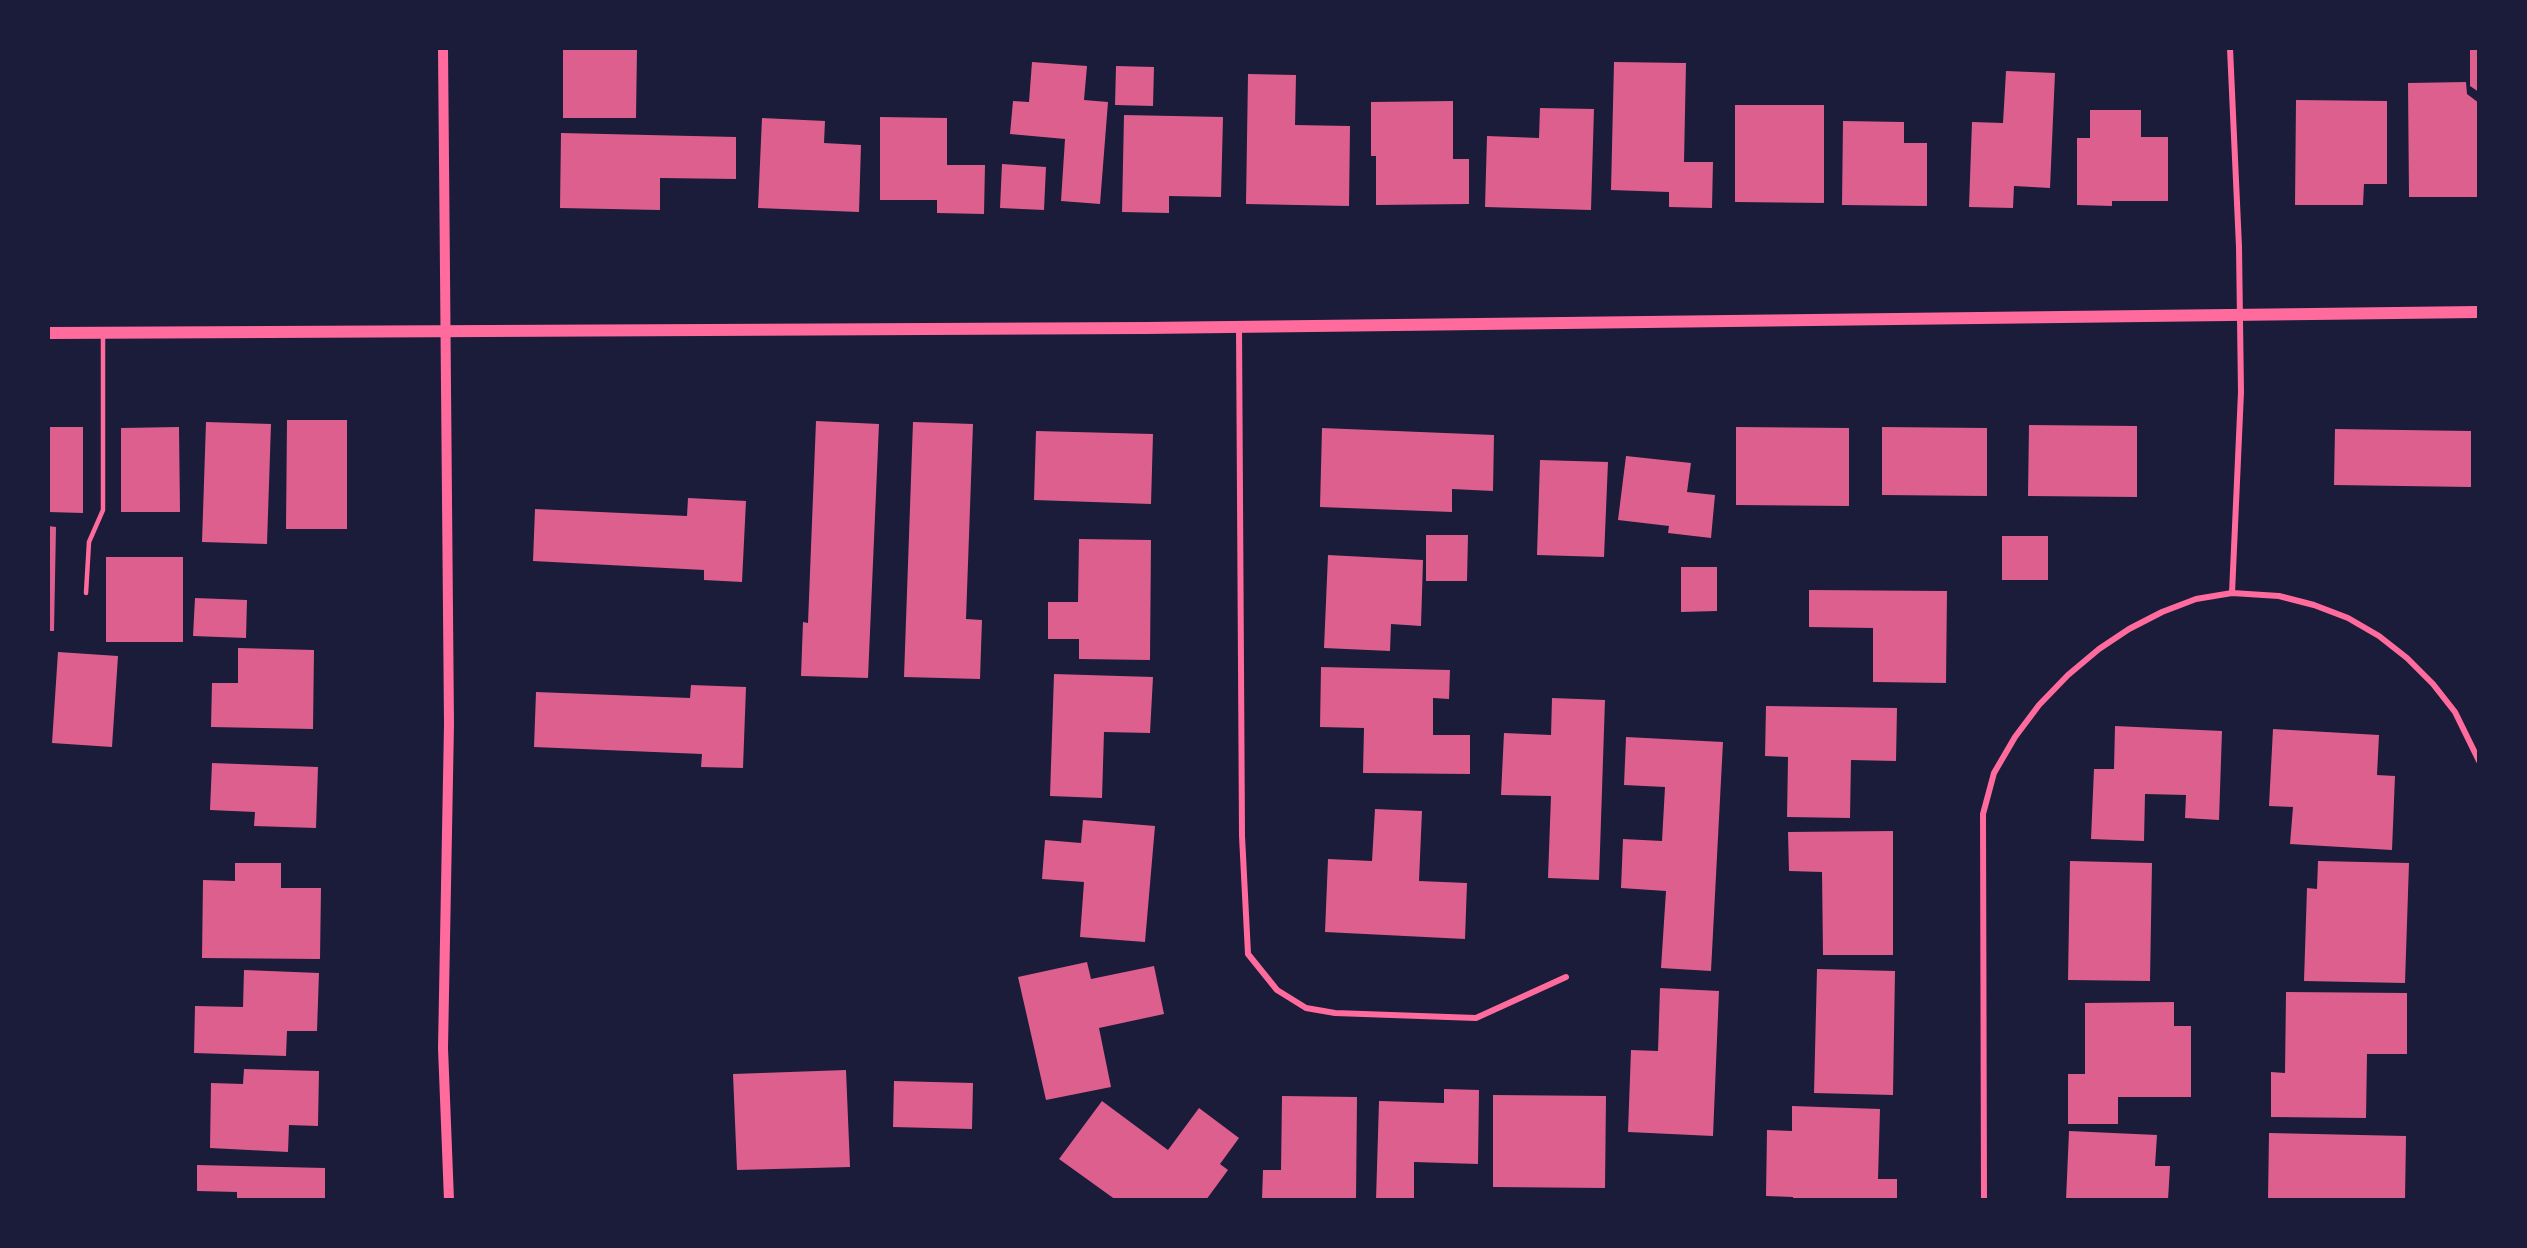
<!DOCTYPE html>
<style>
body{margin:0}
#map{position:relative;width:2527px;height:1248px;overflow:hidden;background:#1b1b3a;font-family:"Golos Text",sans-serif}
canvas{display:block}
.frame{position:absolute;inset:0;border:50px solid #1b1b3a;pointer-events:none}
</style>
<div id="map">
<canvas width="2527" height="1248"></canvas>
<div class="frame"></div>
</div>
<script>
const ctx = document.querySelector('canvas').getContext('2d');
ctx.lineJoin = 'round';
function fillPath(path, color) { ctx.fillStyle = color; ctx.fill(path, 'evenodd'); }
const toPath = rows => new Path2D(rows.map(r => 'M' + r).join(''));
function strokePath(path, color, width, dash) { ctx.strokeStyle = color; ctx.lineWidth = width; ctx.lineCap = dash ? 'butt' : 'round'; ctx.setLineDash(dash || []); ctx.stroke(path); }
fillPath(toPath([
 [563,48,637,48,636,118,563,118],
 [2470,48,2479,48,2479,92,2470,86],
 [1032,62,1087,66,1084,100,1108,102,1100,204,1061,201,1065,139,1010,134,1013,101,1029,102],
 [1614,62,1686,63,1684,162,1713,162,1712,208,1669,207,1669,192,1611,190],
 [1116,66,1154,67,1153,106,1115,105],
 [2006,71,2055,73,2050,188,2014,186,2013,208,1969,207,1972,122,2003,123],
 [1248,74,1296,75,1295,125,1350,126,1349,206,1246,204],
 [2466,82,2467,94,2479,103,2479,197,2409,197,2408,83],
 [2296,100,2387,101,2387,184,2364,184,2363,205,2295,205],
 [1453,101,1453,159,1469,159,1469,204,1376,205,1376,156,1371,156,1371,102],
 [1735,105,1824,105,1824,203,1735,202],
 [1540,108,1594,109,1591,210,1485,207,1487,136,1539,138],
 [2090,110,2141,110,2141,137,2168,137,2168,201,2112,201,2112,206,2077,205,2077,138,2090,138],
 [1124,115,1223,117,1221,197,1169,196,1169,213,1122,212],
 [880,117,947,118,947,165,985,165,984,214,937,213,937,200,880,200],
 [762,118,825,121,824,143,861,145,859,212,758,208],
 [1843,121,1904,122,1904,143,1927,143,1927,206,1842,205],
 [561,133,736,137,736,179,660,178,660,210,560,208],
 [1002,164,1046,167,1044,210,1000,208],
 [287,420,347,420,347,529,286,529],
 [816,421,879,424,868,678,801,676,803,622,808,623],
 [206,422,271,424,267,544,202,542],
 [913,422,973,424,966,619,982,620,980,679,904,677],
 [2029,425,2137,426,2137,497,2028,496],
 [48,427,83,427,83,513,48,512],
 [179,427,180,512,121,512,121,428],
 [1736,427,1849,428,1849,506,1736,505],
 [1882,427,1987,428,1987,496,1882,495],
 [1322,428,1494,435,1493,491,1452,489,1452,512,1320,507],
 [2335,429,2471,431,2471,487,2334,485],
 [1036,431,1153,434,1151,504,1034,500],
 [1626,456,1691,463,1687,492,1715,495,1711,538,1668,533,1669,526,1618,520],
 [1540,460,1608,462,1604,557,1537,555],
 [688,498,746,501,742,582,704,580,704,570,533,561,535,509,687,516],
 [48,526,56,527,54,631,48,631],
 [1426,535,1468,535,1467,581,1426,581],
 [2002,536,2048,536,2048,580,2002,580],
 [1079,539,1151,540,1150,660,1079,659,1079,639,1048,639,1048,602,1078,602],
 [1328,555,1423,560,1421,626,1391,624,1390,651,1324,648],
 [106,557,183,557,183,642,106,642],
 [1681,567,1717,567,1717,611,1681,612],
 [1809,590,1947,591,1946,683,1873,682,1873,628,1809,627],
 [195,598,247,600,246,638,193,636],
 [238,648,314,650,313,729,211,727,212,683,238,683],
 [58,652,118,656,112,747,52,743],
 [1321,667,1450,670,1449,699,1433,698,1433,735,1470,735,1470,774,1363,773,1364,728,1320,727],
 [1054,674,1153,677,1150,733,1104,732,1102,798,1050,796],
 [691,685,746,687,743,768,701,767,702,754,534,747,536,692,690,698],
 [1552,698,1605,700,1599,880,1548,878,1551,796,1501,795,1504,733,1551,735],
 [1766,706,1897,708,1896,761,1851,760,1850,818,1787,817,1788,757,1765,756],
 [2115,726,2222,731,2219,820,2185,818,2186,795,2145,794,2144,841,2091,839,2094,769,2114,769],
 [2273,729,2379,735,2377,775,2395,776,2392,850,2290,844,2293,807,2269,806],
 [1626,737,1723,742,1711,971,1661,968,1666,891,1621,888,1623,839,1662,841,1665,787,1624,785],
 [212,763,318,767,316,828,254,826,255,812,210,810],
 [1375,809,1422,811,1419,881,1467,883,1465,939,1325,932,1328,859,1372,861],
 [1083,820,1155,826,1145,942,1080,937,1084,882,1042,879,1045,840,1081,843],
 [1893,831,1893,955,1823,955,1822,872,1789,871,1788,832],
 [2070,861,2152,863,2150,981,2068,980],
 [2318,861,2409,863,2405,983,2304,981,2307,888,2317,889],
 [235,863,281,863,281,888,321,888,320,959,202,958,203,880,235,881],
 [1087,962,1091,979,1154,966,1164,1014,1099,1028,1111,1087,1046,1100,1018,977],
 [1817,969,1895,971,1893,1095,1814,1093],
 [244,970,319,973,317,1031,287,1031,286,1056,194,1053,195,1006,243,1007],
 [1660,988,1719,991,1713,1136,1628,1132,1631,1050,1658,1051],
 [2286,992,2407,993,2407,1054,2367,1054,2366,1118,2271,1117,2271,1072,2285,1073],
 [2174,1002,2174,1026,2191,1026,2191,1097,2118,1097,2118,1124,2068,1124,2068,1074,2085,1074,2085,1003],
 [244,1069,319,1071,318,1126,289,1125,288,1152,210,1148,211,1083,243,1084],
 [846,1070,850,1167,737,1170,733,1074],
 [894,1081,973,1083,972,1129,893,1127],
 [1444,1089,1479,1090,1478,1164,1414,1162,1414,1200,1376,1200,1379,1101,1444,1103],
 [1493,1095,1606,1096,1605,1188,1493,1187],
 [1282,1096,1357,1097,1356,1200,1262,1200,1263,1170,1281,1170],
 [1102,1101,1168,1150,1199,1108,1239,1138,1220,1164,1228,1170,1206,1200,1116,1200,1059,1159],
 [1792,1106,1880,1109,1878,1179,1897,1179,1897,1200,1793,1200,1793,1197,1766,1196,1767,1130,1792,1131],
 [2069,1131,2157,1135,2155,1166,2170,1166,2168,1200,2066,1200],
 [2269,1133,2406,1136,2405,1200,2268,1200],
 [197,1165,325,1168,325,1200,237,1200,237,1192,197,1191]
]), '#dd5f8e');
strokePath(toPath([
 [86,593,89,542,103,510,103,335]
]), '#ff6b9d', 4.5);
strokePath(toPath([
 [2230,48,2239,247,2241,392,2232,593],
 [1239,327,1242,836,1248,954,1277,990,1306,1008,1335,1013,1476,1018,1566,977],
 [1984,1200,1983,814,1994,773,2015,737,2039,705,2068,675,2099,649,2129,629,2162,612,2196,599,2232,593,2279,596,2314,605,2348,618,2379,636,2407,658,2433,684,2455,712,2479,761]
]), '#ff6b9d', 6);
strokePath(toPath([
 [443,48,449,724,443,1048,449,1200]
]), '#ff6b9d', 10);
strokePath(toPath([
 [48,333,1146,328,2479,312]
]), '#ff6b9d', 12);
</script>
